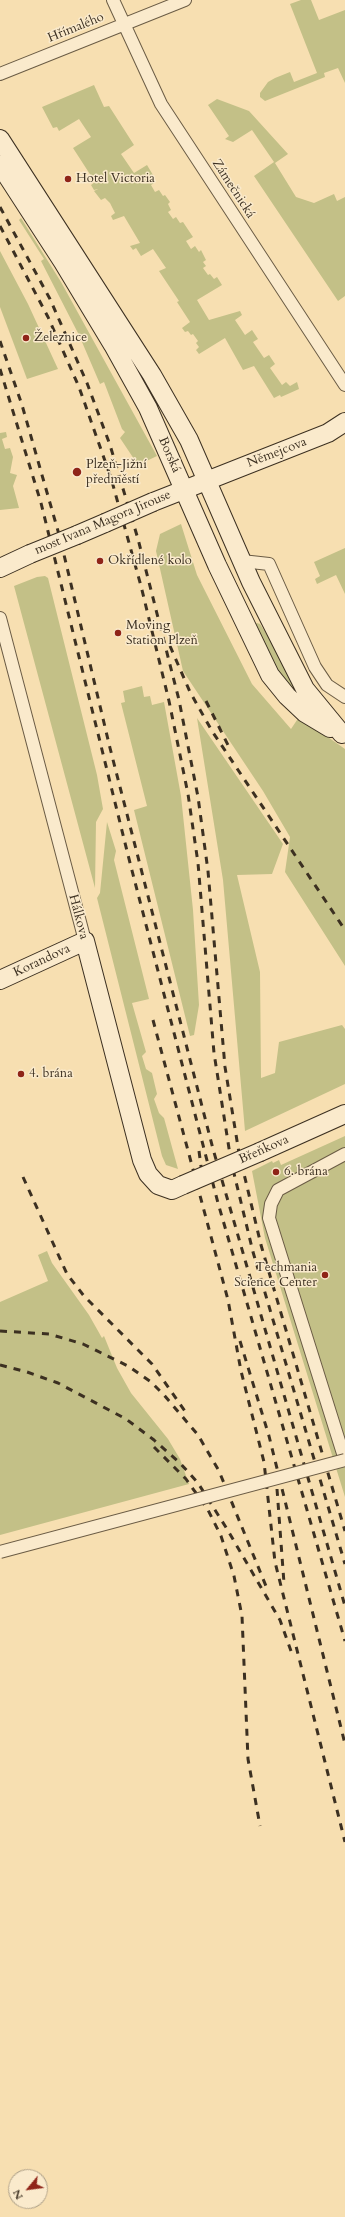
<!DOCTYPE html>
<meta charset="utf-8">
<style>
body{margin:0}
#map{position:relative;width:345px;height:2217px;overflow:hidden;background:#f7dfb1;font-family:Cardo,serif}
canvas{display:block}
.north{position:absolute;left:8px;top:2169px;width:40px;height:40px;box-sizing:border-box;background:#faeacc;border:1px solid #aea088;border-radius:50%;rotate:241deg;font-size:11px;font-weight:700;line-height:16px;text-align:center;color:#3c3021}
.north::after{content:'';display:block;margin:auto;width:14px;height:18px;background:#8f2418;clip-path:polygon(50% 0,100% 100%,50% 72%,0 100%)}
</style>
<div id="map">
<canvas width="345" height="2217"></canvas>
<div class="north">N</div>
</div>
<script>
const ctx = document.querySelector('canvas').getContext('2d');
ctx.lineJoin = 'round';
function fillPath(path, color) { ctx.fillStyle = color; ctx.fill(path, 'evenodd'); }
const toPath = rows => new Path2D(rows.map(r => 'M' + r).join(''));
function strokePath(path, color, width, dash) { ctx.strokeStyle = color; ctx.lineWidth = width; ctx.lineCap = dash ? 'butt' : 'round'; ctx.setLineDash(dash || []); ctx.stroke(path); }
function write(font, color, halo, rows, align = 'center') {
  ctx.font = font + ' Cardo,serif'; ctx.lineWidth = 3; ctx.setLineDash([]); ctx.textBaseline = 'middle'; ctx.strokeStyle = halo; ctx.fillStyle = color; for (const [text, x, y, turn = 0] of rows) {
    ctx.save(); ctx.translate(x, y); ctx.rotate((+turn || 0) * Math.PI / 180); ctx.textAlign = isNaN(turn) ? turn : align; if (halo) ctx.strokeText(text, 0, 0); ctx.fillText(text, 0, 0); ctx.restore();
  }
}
fillPath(toPath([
 [301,0,311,0,319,20,345,10,345,83,338,68,324,73,325,77,265,101,260,97,260,93,268,82,275,78,290,72,294,82,317,73,290,4],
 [94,85,104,107,109,106,134,145,121,154,134,173,147,165,153,175,150,177,154,183,151,185,155,192,159,190,163,196,165,195,170,202,168,204,171,210,168,212,173,219,176,217,180,223,183,222,193,237,186,241,191,249,195,246,199,252,201,250,206,260,203,262,206,266,203,268,208,275,210,274,214,279,217,277,222,285,197,300,209,320,240,311,242,315,235,320,245,335,252,330,258,339,253,342,264,358,269,355,275,364,270,368,282,385,286,382,290,386,297,382,299,389,281,397,280,395,274,398,254,366,243,370,225,338,199,354,196,350,199,347,196,343,198,341,193,334,191,335,188,331,185,332,182,328,190,322,177,302,179,301,159,271,166,268,153,249,141,256,136,248,133,250,130,246,140,243,124,216,113,220,111,216,115,213,110,203,105,198,101,200,94,191,98,189,94,190,91,185,95,182,73,148,91,137,79,119,59,131,57,127,53,128,42,107],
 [217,99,249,111,288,154,275,163,296,197,314,203,334,194,337,201,345,197,345,296,338,301,254,176,274,162,252,130,233,142,225,139,229,136,208,105],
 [21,218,61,282,157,456,138,465,120,438,125,432,122,429,104,382,100,384,79,335,41,261,44,259,19,220],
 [0,251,28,304,58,369,27,379,0,307],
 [6,432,7,437,2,439,5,449,10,448,13,457,10,473,17,475,13,486,19,508,0,510,0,433],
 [181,524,197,575,252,684,291,729,299,717,345,749,345,966,285,872,290,837,263,791,183,671,156,551,160,534],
 [345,548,345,594,336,575,317,584,315,579,320,576,314,562],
 [45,576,48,578,97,775,103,809,96,822,95,888,14,586,37,577],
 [257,623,260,624,276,649,304,697,285,689,255,624],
 [142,686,144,697,150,696,152,705,164,702,181,796,193,910,199,1005,194,1035,190,1036,134,810,147,806,121,703,125,702,123,691],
 [197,718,283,844,272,874,237,875,260,972,261,1078,275,1073,279,1042,342,1025,345,1029,345,1084,245,1131,223,880],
 [107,822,116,851,114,860,149,999,132,1003,146,1052,142,1056,146,1069,152,1073,157,1094,154,1099,159,1113,164,1118,178,1169,166,1165,162,1156,97,898,100,893],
 [345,1136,345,1497,265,1238,252,1171,272,1161,273,1163,279,1160,281,1165],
 [47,1251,52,1263,89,1315,102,1338,104,1336,117,1368,131,1393,168,1439,180,1459,189,1484,0,1535,0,1302,48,1281,38,1255]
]), '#c3c087');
const street = toPath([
 [113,0,161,104,345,385],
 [0,74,185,0],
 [242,561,269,564,315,667,327,685,345,697],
 [0,618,85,941],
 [345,1154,278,1190,271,1204,269,1218,345,1460]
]);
const secondary = toPath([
 [0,139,152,375,189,440,251,582,305,689,342,734],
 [0,165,63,262,113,345,148,408,217,565,270,675,287,696,305,713,330,728],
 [153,502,328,433,345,422],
 [77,535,105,523],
 [0,568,30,554],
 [0,980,85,941,142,1160,148,1174,158,1185,172,1190,183,1185],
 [260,1152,345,1114]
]);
strokePath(street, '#6b5c45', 14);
strokePath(secondary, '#3c3021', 20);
strokePath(street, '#faeacc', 12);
strokePath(secondary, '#faeacc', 18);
strokePath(toPath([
 [0,207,50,299,87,383,110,445,138,539,179,700,198,797,208,871,225,1067,239,1153,261,1245,345,1531],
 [0,226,48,317,79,387,111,478,141,586,169,701,188,794,198,863,214,1053,231,1161,253,1252,345,1564],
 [0,341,22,405,60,538,110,748,213,1149,345,1606],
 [0,369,41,503,128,855,218,1203,345,1641],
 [170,646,190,692,212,731,345,930],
 [206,701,229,747],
 [153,1020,228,1300,241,1371,264,1462,275,1562,345,1842],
 [199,1151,204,1189],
 [23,1177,67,1274,84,1296,152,1364,187,1414],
 [0,1331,49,1334,83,1344,128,1366,151,1382,164,1395,198,1435,219,1471,268,1591],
 [240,1341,269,1436,345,1744],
 [0,1365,27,1372,58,1383,126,1419,154,1440,180,1463,198,1483,227,1529,280,1620,291,1651],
 [154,1447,186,1479,208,1510,221,1536,234,1576,242,1616,248,1759,260,1826],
 [277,1489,284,1583]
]), '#3c3021', 3, [7, 7]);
const streetBridge = toPath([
 [0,1552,345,1460]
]);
const secondaryBridge = toPath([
 [105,523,153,502],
 [30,554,77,535],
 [183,1185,260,1152]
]);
strokePath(streetBridge, '#6b5c45', 14, []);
strokePath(secondaryBridge, '#3c3021', 20, []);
strokePath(streetBridge, '#faeacc', 12);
strokePath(secondaryBridge, '#faeacc', 18);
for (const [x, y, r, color] of [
 [68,179,4,"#8f2418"],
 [26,338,4,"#8f2418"],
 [77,472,5,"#8f2418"],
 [100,561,4,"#8f2418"],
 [118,633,4,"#8f2418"],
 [21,1074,4,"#8f2418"],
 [276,1172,4,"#8f2418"],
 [325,1275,4,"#8f2418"]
]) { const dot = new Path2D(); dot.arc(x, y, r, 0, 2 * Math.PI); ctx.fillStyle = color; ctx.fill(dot); strokePath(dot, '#faeacc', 1.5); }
write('13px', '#3c3021', '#faeacc', [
 ["Hřímalého",76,28,-22],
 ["Zámečnická",233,189,57],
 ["Němejcova",277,453,-21],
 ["Borská",169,455,66],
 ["most Ivana Magora Jirouse",103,523,-23],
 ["Hálkova",78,917,75],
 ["Korandova",42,961,-25],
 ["Břeňkova",264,1150,-24]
]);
write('13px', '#3c3021', '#faeacc', [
 ["Hotel Victoria",76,179],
 ["Železnice",34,338],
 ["Plzeň-Jižní",86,465],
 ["předměstí",86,480],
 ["Okřídlené kolo",108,561],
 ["Moving",126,626],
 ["Station Plzeň",126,641],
 ["4. brána",29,1074],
 ["6. brána",284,1172],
 ["Techmania",317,1268,"right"],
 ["Science Center",317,1283,"right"]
], 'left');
</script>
